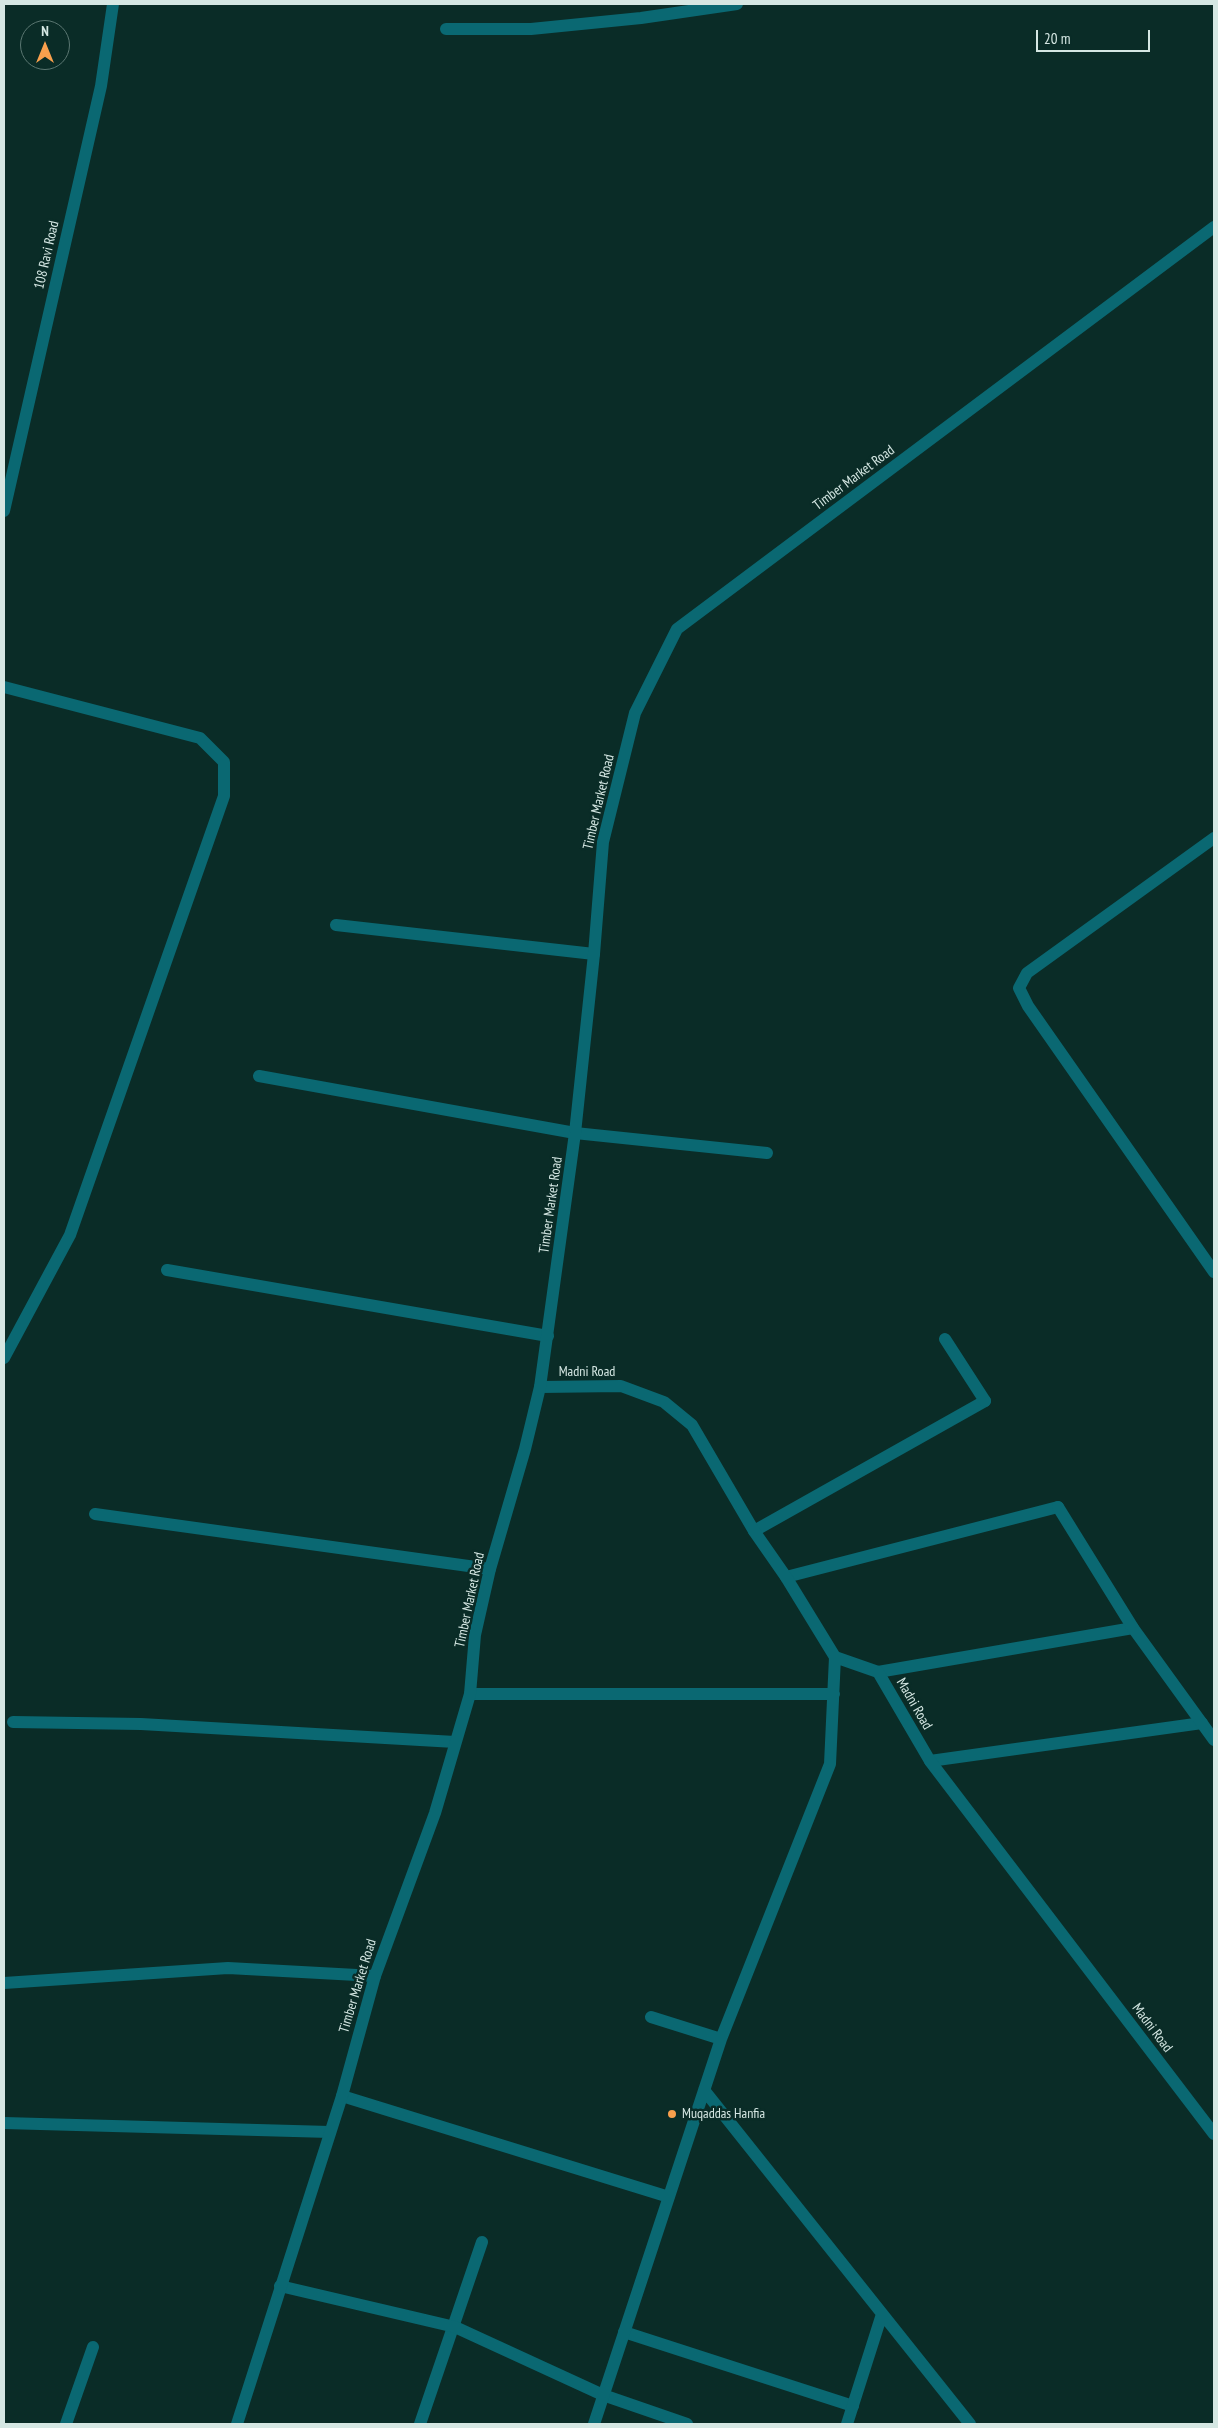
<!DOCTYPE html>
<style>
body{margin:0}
#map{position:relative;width:1218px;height:2428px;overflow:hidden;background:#0a2c27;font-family:"PT Sans Narrow",sans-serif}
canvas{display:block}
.frame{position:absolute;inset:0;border:5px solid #d5e7e3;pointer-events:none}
.north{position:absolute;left:20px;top:20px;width:50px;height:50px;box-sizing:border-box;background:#0a2c27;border:1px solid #5b7772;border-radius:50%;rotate:0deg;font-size:14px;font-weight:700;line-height:20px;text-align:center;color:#d5e7e3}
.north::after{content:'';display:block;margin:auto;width:18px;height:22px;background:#f9a04d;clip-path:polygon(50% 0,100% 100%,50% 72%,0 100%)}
.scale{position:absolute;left:1036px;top:30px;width:114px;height:22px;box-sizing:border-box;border:2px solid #d5e7e3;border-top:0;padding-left:6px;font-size:15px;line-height:18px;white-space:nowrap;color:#d5e7e3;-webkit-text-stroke:4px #0a2c27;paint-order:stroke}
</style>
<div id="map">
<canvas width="1218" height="2428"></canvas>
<div class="frame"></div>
<div class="north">N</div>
<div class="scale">20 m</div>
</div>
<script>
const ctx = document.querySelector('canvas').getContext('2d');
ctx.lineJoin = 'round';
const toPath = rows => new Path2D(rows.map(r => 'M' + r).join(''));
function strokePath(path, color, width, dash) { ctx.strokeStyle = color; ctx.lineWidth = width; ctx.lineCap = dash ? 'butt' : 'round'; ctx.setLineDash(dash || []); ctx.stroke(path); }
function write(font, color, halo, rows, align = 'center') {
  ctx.font = font + ' "PT Sans Narrow",sans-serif'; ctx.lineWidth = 5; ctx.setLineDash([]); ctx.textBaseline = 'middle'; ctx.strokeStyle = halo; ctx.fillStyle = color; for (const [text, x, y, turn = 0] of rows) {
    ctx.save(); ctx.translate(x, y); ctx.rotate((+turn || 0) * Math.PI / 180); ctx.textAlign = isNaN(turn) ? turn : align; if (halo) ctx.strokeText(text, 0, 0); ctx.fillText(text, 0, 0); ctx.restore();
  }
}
strokePath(toPath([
 [1214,838,1027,973,1019,988,1028,1006,1214,1272],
 [754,1531,985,1401],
 [786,1577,1058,1507],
 [878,1672,1133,1628],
 [930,1761,1202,1723],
 [624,2332,853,2406],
 [603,2395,687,2424],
 [420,2424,482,2242]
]), '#0a6872', 12);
strokePath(toPath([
 [446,29,531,29,641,18,737,4],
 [4,511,101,86,113,4],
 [4,687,200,738,224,762,224,796,70,1235,4,1358],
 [336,925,594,954],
 [259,1076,575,1133,767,1153],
 [167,1270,548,1336],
 [945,1339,985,1401],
 [540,1387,621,1386,664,1402,692,1425,754,1531,786,1577,835,1657,878,1672,930,1761,1214,2134],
 [1058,1507,1133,1628,1214,1740],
 [95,1514,490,1569],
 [470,1694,834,1694],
 [13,1722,141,1724,455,1742],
 [4,1983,228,1968,375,1976],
 [651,2017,721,2039],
 [704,2090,970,2424],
 [342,2096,669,2197],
 [4,2123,330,2132],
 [280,2286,455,2327,603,2395],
 [66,2424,93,2347],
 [594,2424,721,2039,830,1764,835,1657],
 [847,2424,882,2314]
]), '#0a6872', 12);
strokePath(toPath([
 [237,2424,342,2096,375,1976,435,1813,470,1694,475,1635,490,1569,525,1449,540,1387,575,1133,594,954,603,842,635,713,677,629,1214,227]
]), '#0a6872', 12);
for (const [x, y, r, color] of [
 [672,2114,5,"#f9a04d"]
]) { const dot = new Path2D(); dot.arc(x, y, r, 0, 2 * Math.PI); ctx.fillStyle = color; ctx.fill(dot); strokePath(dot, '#0a2c27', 2); }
write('14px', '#d5e7e3', '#0a2c27', [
 ["108 Ravi Road",47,255,-77],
 ["Timber Market Road",854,478,-37],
 ["Timber Market Road",599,802,-77],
 ["Timber Market Road",551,1205,-82],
 ["Madni Road",587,1372],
 ["Timber Market Road",470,1600,-78],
 ["Madni Road",914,1704,60],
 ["Timber Market Road",358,1986,-73],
 ["Madni Road",1152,2028,53]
]);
write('14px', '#d5e7e3', '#0a2c27', [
 ["Muqaddas Hanfia",682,2114]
], 'left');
</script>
